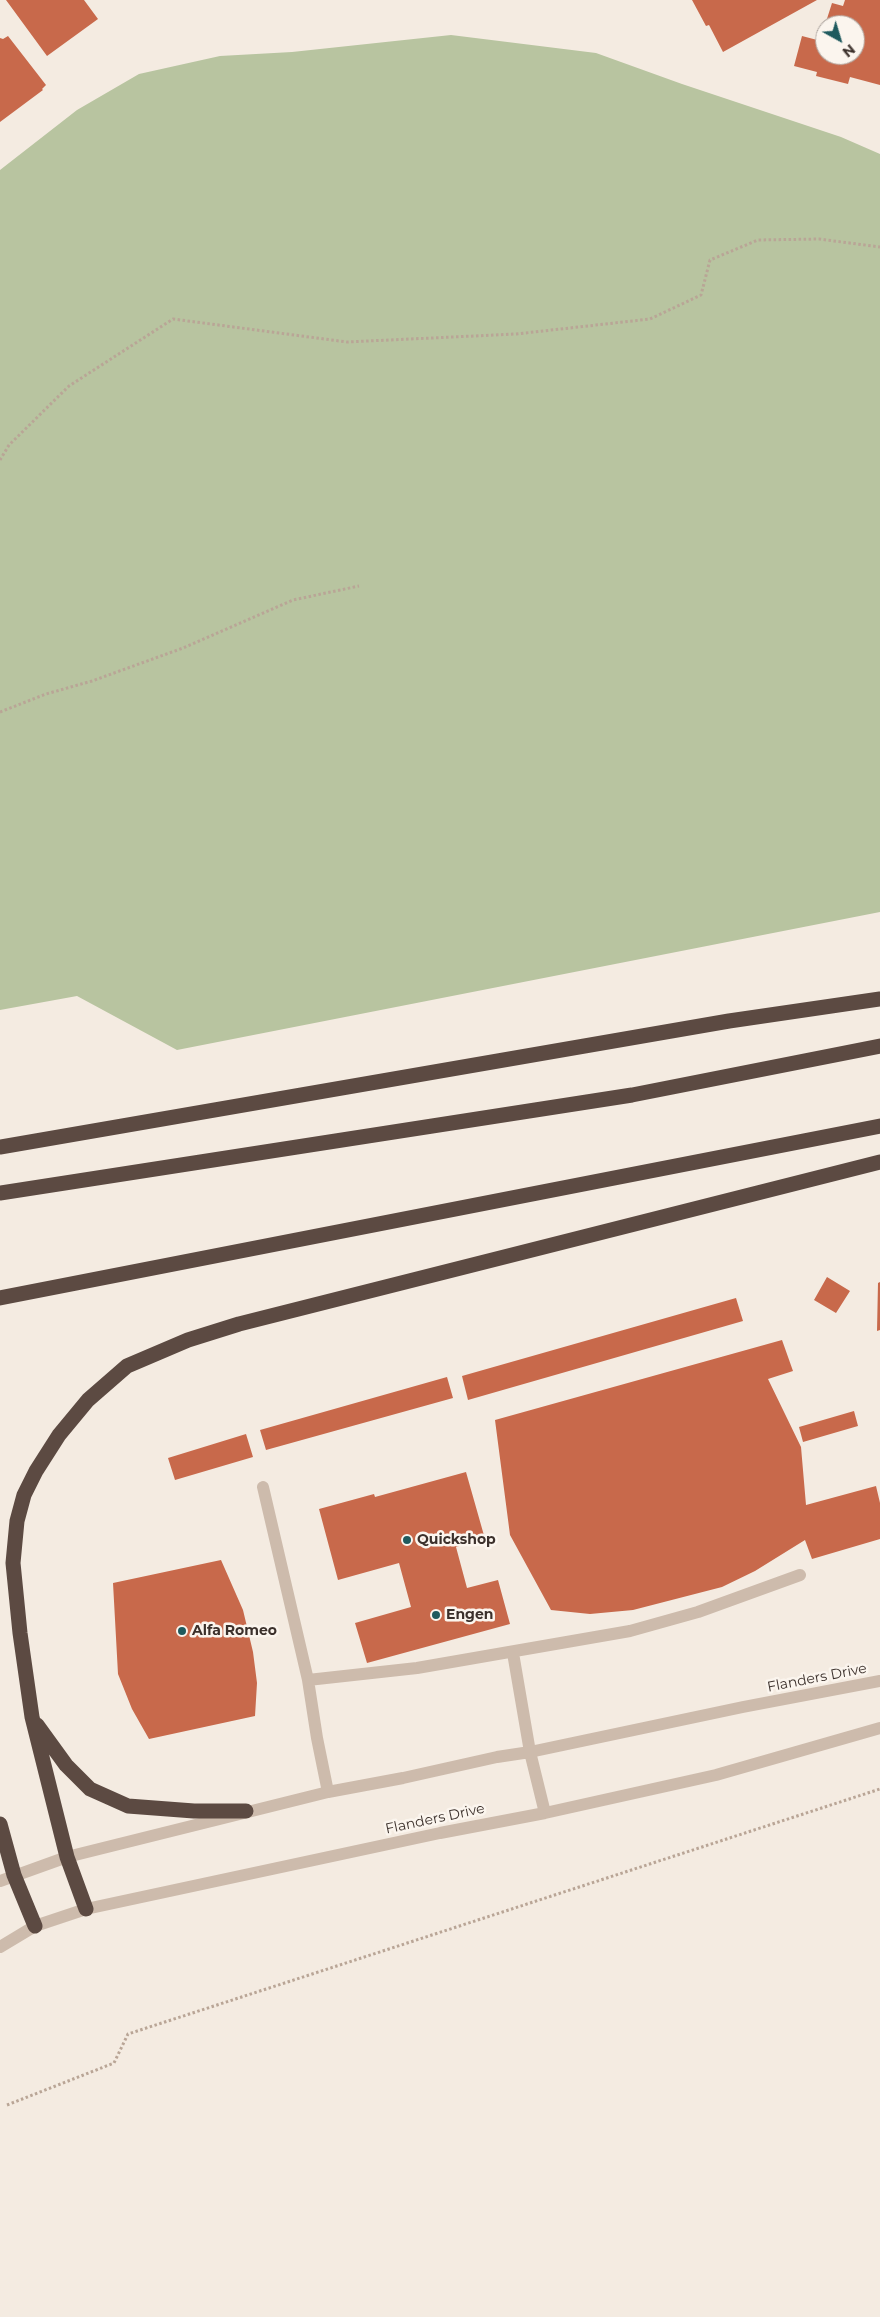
<!DOCTYPE html>
<style>
body{margin:0}
#map{position:relative;width:880px;height:2317px;overflow:hidden;background:#f4ebe1;font-family:Montserrat,sans-serif}
canvas{display:block}
.north{position:absolute;left:815px;top:15px;width:50px;height:50px;box-sizing:border-box;background:#fbf5ee;border:1px solid #aea6a0;border-radius:50%;rotate:141deg;font-size:14px;font-weight:700;line-height:20px;text-align:center;color:#3b302b}
.north::after{content:'';display:block;margin:auto;width:18px;height:22px;background:#1f5a5e;clip-path:polygon(50% 0,100% 100%,50% 72%,0 100%)}
</style>
<div id="map">
<canvas width="880" height="2317"></canvas>
<div class="north">N</div>
</div>
<script>
const ctx = document.querySelector('canvas').getContext('2d');
ctx.lineJoin = 'round';
function fillPath(path, color) { ctx.fillStyle = color; ctx.fill(path, 'evenodd'); }
const toPath = rows => new Path2D(rows.map(r => 'M' + r).join(''));
function strokePath(path, color, width, dash) { ctx.strokeStyle = color; ctx.lineWidth = width; ctx.lineCap = dash ? 'butt' : 'round'; ctx.setLineDash(dash || []); ctx.stroke(path); }
function write(font, color, halo, rows, align = 'center') {
  ctx.font = font + ' Montserrat,sans-serif'; ctx.lineWidth = 5; ctx.setLineDash([]); ctx.textBaseline = 'middle'; ctx.strokeStyle = halo; ctx.fillStyle = color; for (const [text, x, y, turn = 0] of rows) {
    ctx.save(); ctx.translate(x, y); ctx.rotate((+turn || 0) * Math.PI / 180); ctx.textAlign = isNaN(turn) ? turn : align; if (halo) ctx.strokeText(text, 0, 0); ctx.fillText(text, 0, 0); ctx.restore();
  }
}
fillPath(toPath([
 [451,35,596,53,682,84,841,137,880,154,880,912,177,1050,77,996,0,1010,0,170,77,110,139,74,220,56,292,52]
]), '#b8c4a0');
fillPath(toPath([
 [6,0,84,0,98,19,47,56],
 [692,0,817,0,723,52,709,25,706,26],
 [845,0,880,0,880,85,850,77,848,84,816,76,817,72,794,66,802,36,821,41,825,28,825,55,855,55,855,25,825,25,832,3,843,6],
 [8,36,46,85,42,89,43,90,0,122,0,38,3,39],
 [827,1277,850,1291,836,1313,814,1300],
 [880,1282,880,1330,877,1331,878,1283],
 [736,1298,743,1321,468,1400,462,1376],
 [782,1340,793,1371,768,1379,801,1447,806,1505,876,1486,880,1503,880,1539,812,1559,805,1540,755,1571,722,1587,633,1610,590,1614,551,1610,510,1535,495,1420],
 [447,1377,453,1398,266,1450,260,1430],
 [854,1411,858,1426,803,1442,799,1427],
 [246,1434,253,1457,175,1480,168,1458],
 [466,1472,485,1539,456,1547,467,1588,498,1580,510,1624,367,1663,355,1623,411,1607,399,1563,338,1580,319,1509,374,1494,375,1497],
 [221,1560,243,1610,253,1652,257,1683,255,1716,149,1739,132,1709,118,1674,113,1583]
]), '#c8694b');
strokePath(toPath([
 [0,460,9,445,69,386,173,319,347,342,516,334,650,319,701,295,710,260,758,240,819,239,880,247],
 [0,712,46,694,92,681,183,648,293,600,359,586],
 [7,2105,114,2063,128,2034,880,1789]
]), '#b9a596', 3, [2.5, 2.5]);
strokePath(toPath([
 [263,1487,308,1680,317,1738,328,1792],
 [513,1653,530,1752,545,1813],
 [308,1680,417,1668,630,1631,698,1612,800,1575],
 [0,1881,67,1857,328,1792,403,1778,497,1757,530,1752,743,1707,880,1681],
 [0,1947,35,1926,86,1909,440,1833,545,1813,716,1775,880,1728]
]), '#cdbbac', 12);
strokePath(toPath([
 [0,1147,729,1021,880,999],
 [0,1193,632,1095,880,1046],
 [0,1298,880,1126],
 [37,1725,66,1765,90,1789,128,1806,194,1811,246,1811],
 [0,1824,14,1875,35,1926],
 [86,1909,67,1857,32,1717,20,1633,13,1563,17,1521,24,1495,36,1471,59,1435,88,1400,127,1366,188,1340,239,1324,880,1162]
]), '#5c4a42', 15);
for (const [x, y, r, color] of [
 [407,1540,5,"#1f5a5e"],
 [436,1615,5,"#1f5a5e"],
 [182,1631,5,"#1f5a5e"]
]) { const dot = new Path2D(); dot.arc(x, y, r, 0, 2 * Math.PI); ctx.fillStyle = color; ctx.fill(dot); strokePath(dot, '#fbf5ee', 2); }
write('bold 14px', '#3b302b', '#fbf5ee', [
 ["Quickshop",417,1540],
 ["Engen",446,1615],
 ["Alfa Romeo",192,1631]
], 'left');
write('14px', '#3b302b', '#fbf5ee', [
 ["Flanders Drive",817,1678,-11],
 ["Flanders Drive",435,1819,-12]
]);
</script>
